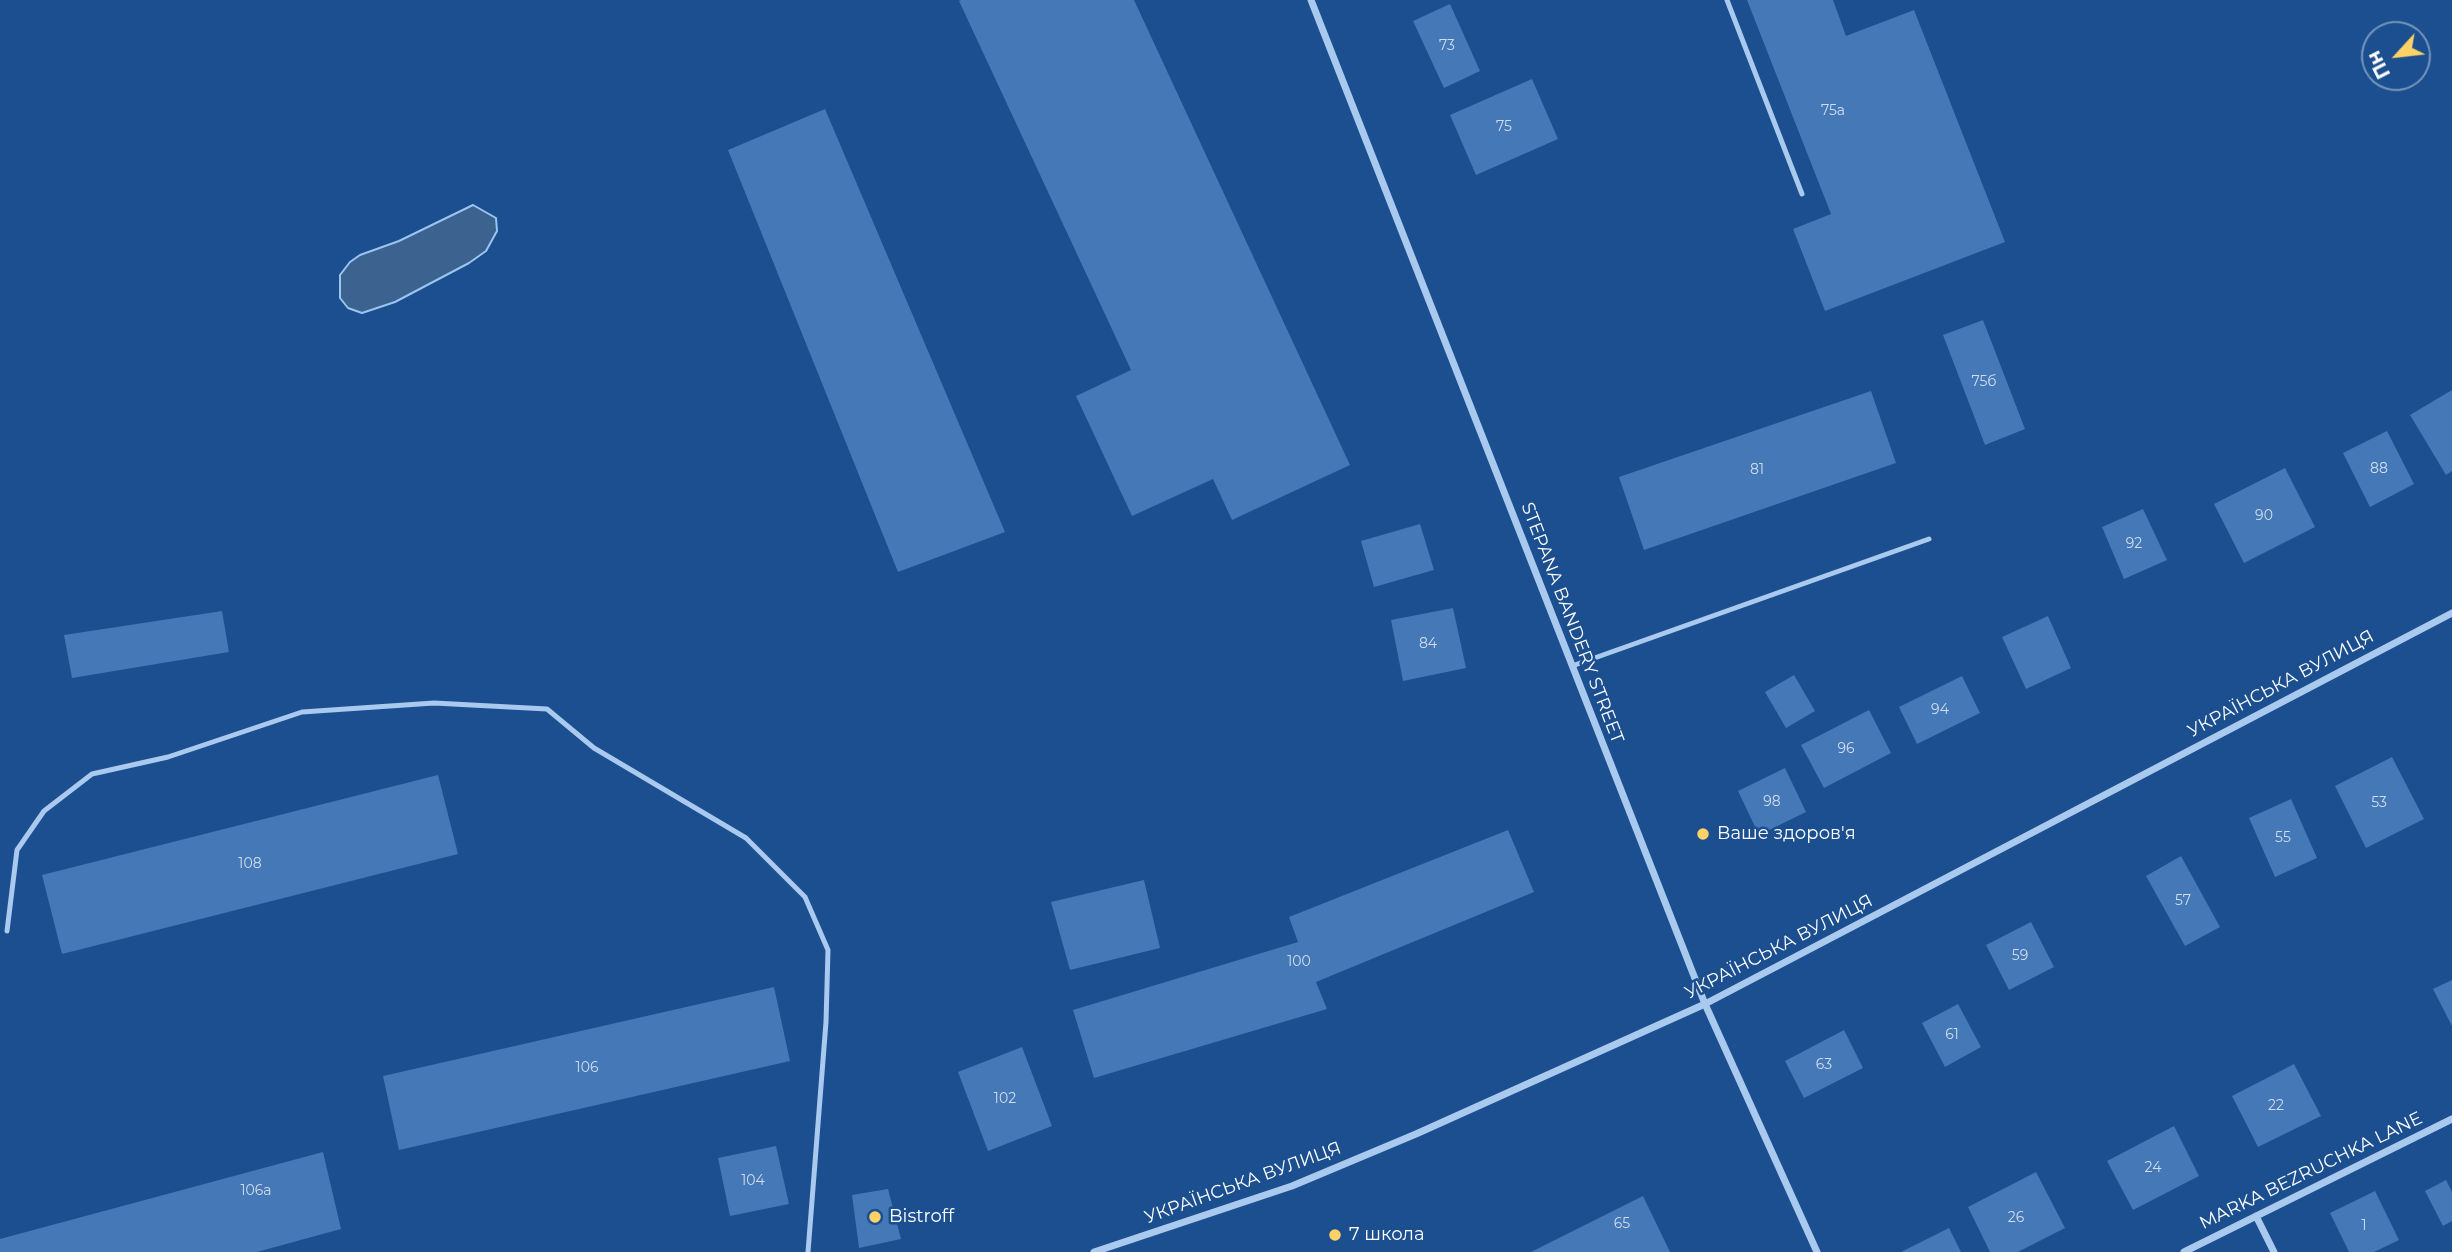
<!DOCTYPE html>
<meta charset="utf-8">
<style>
body{margin:0}
#map{position:relative;width:2452px;height:1252px;overflow:hidden;background:#1b4f8f;font-family:Montserrat,sans-serif}
canvas{display:block}
.north{position:absolute;left:2361px;top:21px;width:70px;height:70px;box-sizing:border-box;background:#1b4f8f;border:2px solid #7695bc;border-radius:50%;rotate:243deg;font-size:19px;font-weight:700;line-height:28px;text-align:center;color:#fff}
.north::after{content:'';display:block;margin:auto;width:24px;height:32px;background:#ffd166;clip-path:polygon(50% 0,100% 100%,50% 72%,0 100%)}
</style>
<div id="map">
<canvas width="2452" height="1252"></canvas>
<div class="north">Пн</div>
</div>
<script>
const ctx = document.querySelector('canvas').getContext('2d');
ctx.lineJoin = 'round';
function fillPath(path, color) { ctx.fillStyle = color; ctx.fill(path, 'evenodd'); }
const toPath = rows => new Path2D(rows.map(r => 'M' + r).join(''));
function strokePath(path, color, width, dash) { ctx.strokeStyle = color; ctx.lineWidth = width; ctx.lineCap = dash ? 'butt' : 'round'; ctx.setLineDash(dash || []); ctx.stroke(path); }
function write(font, color, halo, rows, align = 'center') {
  ctx.font = font + ' Montserrat,sans-serif'; ctx.lineWidth = 5; ctx.setLineDash([]); ctx.textBaseline = 'middle'; ctx.strokeStyle = halo; ctx.fillStyle = color; for (const [text, x, y, turn = 0] of rows) {
    ctx.save(); ctx.translate(x, y); ctx.rotate((+turn || 0) * Math.PI / 180); ctx.textAlign = isNaN(turn) ? turn : align; if (halo) ctx.strokeText(text, 0, 0); ctx.fillText(text, 0, 0); ctx.restore();
  }
}
const water = toPath([
 [473,205,496,218,497,231,486,251,469,263,395,302,362,313,348,308,340,298,340,275,350,262,360,255,399,241,473,205]
]);
fillPath(water, '#3c6290');
strokePath(water, '#9cc4f0', 2);
fillPath(toPath([
 [961,0,1134,0,1350,465,1232,520,1213,479,1132,516,1076,396,1131,370,959,1],
 [1747,0,1833,0,1846,36,1914,10,2005,242,1825,311,1793,229,1831,214],
 [1450,4,1480,71,1444,88,1413,21],
 [1532,79,1558,139,1476,175,1450,115],
 [825,109,1005,532,898,572,728,150],
 [1983,320,2025,429,1985,445,1943,335],
 [2452,390,2452,471,2446,475,2410,415],
 [1871,391,1896,463,1644,550,1619,477],
 [2387,431,2414,484,2370,507,2343,453],
 [2285,468,2315,527,2244,563,2214,504],
 [2143,509,2167,560,2124,579,2102,527],
 [1420,524,1434,570,1374,587,1361,541],
 [1453,608,1466,668,1403,681,1391,620],
 [222,611,229,652,72,678,64,635],
 [2048,616,2071,668,2026,689,2002,637],
 [1794,675,1815,711,1786,728,1765,692],
 [1962,676,1980,713,1917,744,1899,707],
 [1869,710,1891,753,1824,788,1801,745],
 [2392,757,2424,819,2366,848,2335,786],
 [1785,768,1806,812,1759,835,1738,791],
 [438,775,458,854,62,954,42,875],
 [2291,799,2317,858,2275,877,2249,818],
 [1508,830,1534,892,1316,982,1327,1009,1094,1078,1073,1010,1298,942,1289,917],
 [2181,856,2220,927,2185,946,2146,876],
 [1144,880,1160,948,1070,970,1051,902],
 [2031,922,2054,967,2009,990,1986,945],
 [2452,980,2452,1026,2433,989],
 [774,987,790,1061,399,1150,383,1076],
 [1958,1004,1981,1047,1945,1067,1922,1023],
 [1844,1030,1863,1068,1804,1098,1785,1061],
 [1022,1047,1052,1126,988,1151,958,1072],
 [2294,1064,2321,1116,2258,1147,2232,1096],
 [2174,1126,2199,1176,2133,1210,2107,1161],
 [776,1146,789,1204,730,1216,718,1158],
 [323,1152,341,1229,257,1252,0,1252,0,1239],
 [2036,1172,2065,1228,2018,1252,1990,1252,1968,1207],
 [2446,1180,2452,1192,2452,1221,2443,1226,2425,1191],
 [888,1189,901,1239,859,1248,852,1195],
 [2375,1191,2399,1240,2374,1252,2349,1252,2330,1213],
 [1643,1196,1670,1252,1531,1252],
 [1949,1228,1961,1252,1901,1252]
]), '#4478b7');
strokePath(toPath([
 [1727,0,1802,194],
 [1572,666,1929,539],
 [7,931,17,850,44,811,92,774,168,757,302,712,434,703,547,709,594,748,746,838,805,897,828,950,826,1022,808,1252]
]), '#a9c9ee', 5);
strokePath(toPath([
 [1311,0,1705,1004,1817,1252],
 [2256,1216,2274,1252],
 [1094,1252,1292,1186,1416,1134,1705,1004,2452,613],
 [2184,1252,2452,1119]
]), '#a9c9ee', 7);
for (const [x, y, r, color] of [
 [1703,834,7,"#ffd166"],
 [875,1217,7,"#ffd166"],
 [1335,1235,7,"#ffd166"]
]) { const dot = new Path2D(); dot.arc(x, y, r, 0, 2 * Math.PI); ctx.fillStyle = color; ctx.fill(dot); strokePath(dot, '#1b4f8f', 2.5); }
write('14px', '#d0dded', null, [
 ["73",1447,46],
 ["75а",1833,111],
 ["75",1504,127],
 ["75б",1984,382],
 ["88",2379,469],
 ["81",1757,470],
 ["90",2264,516],
 ["92",2134,544],
 ["84",1428,644],
 ["94",1940,710],
 ["96",1846,749],
 ["98",1772,802],
 ["53",2379,803],
 ["55",2283,838],
 ["108",250,864],
 ["57",2183,901],
 ["59",2020,956],
 ["100",1299,962],
 ["61",1952,1035],
 ["63",1824,1065],
 ["106",587,1068],
 ["102",1005,1099],
 ["22",2276,1106],
 ["24",2153,1168],
 ["104",753,1181],
 ["106а",256,1191],
 ["26",2016,1218],
 ["65",1622,1224],
 ["1",2364,1226]
]);
write('18px', '#fff', '#1b4f8f', [
 ["STEPANA BANDERY STREET",1572,623,69],
 ["УКРАЇНСЬКА ВУЛИЦЯ",2281,684,-28],
 ["УКРАЇНСЬКА ВУЛИЦЯ",1779,947,-27],
 ["MARKA BEZRUCHKA LANE",2311,1171,-26],
 ["УКРАЇНСЬКА ВУЛИЦЯ",1243,1183,-20]
]);
write('18px', '#fff', '#1b4f8f', [
 ["Ваше здоров'я",1717,834],
 ["Bistroff",889,1217],
 ["7 школа",1349,1235]
], 'left');
</script>
